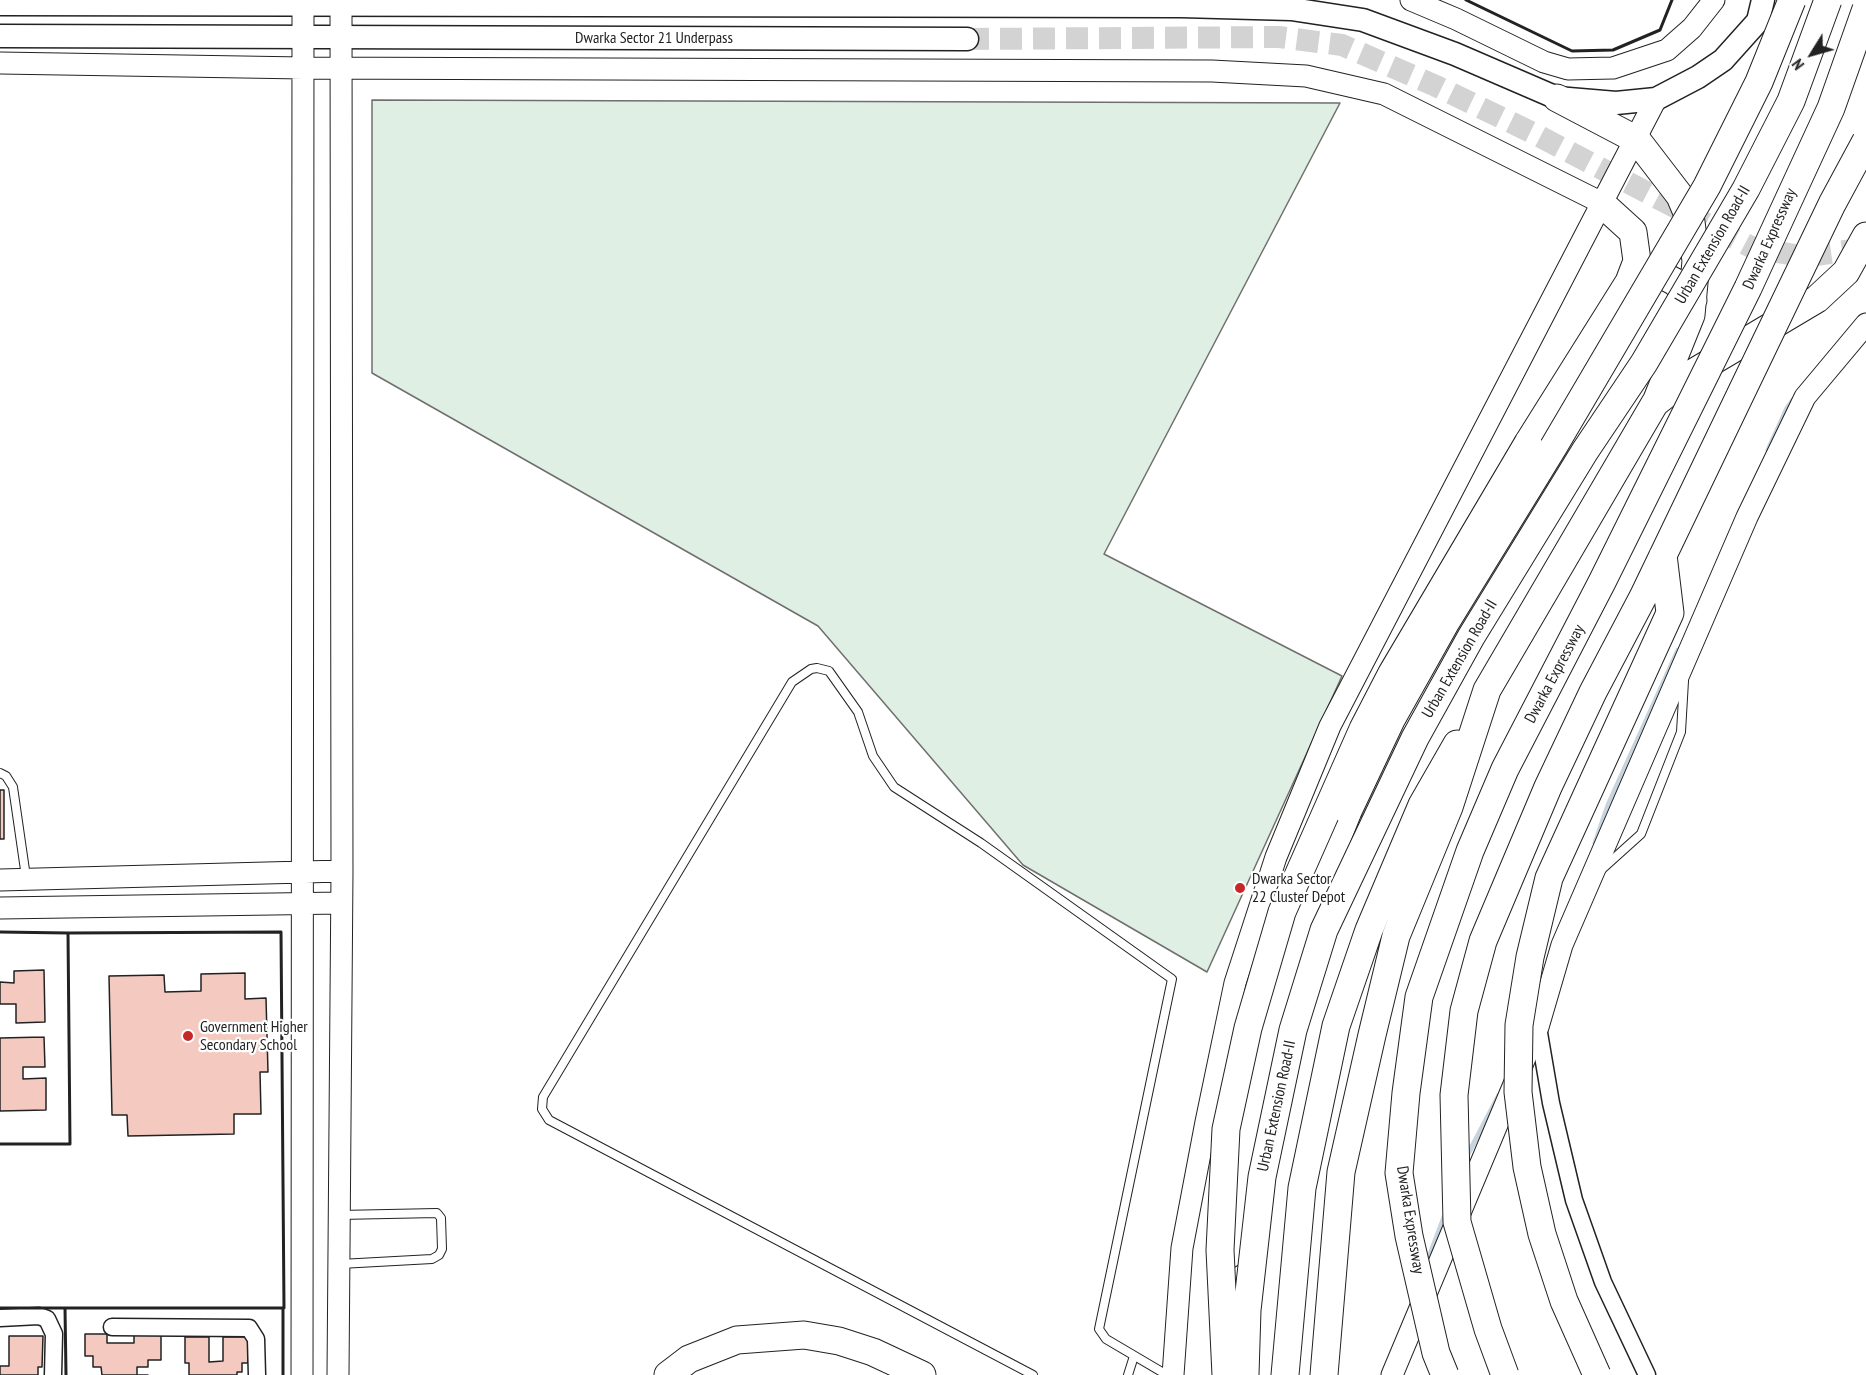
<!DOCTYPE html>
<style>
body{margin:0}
#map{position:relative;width:1866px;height:1375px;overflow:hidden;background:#fff;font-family:"PT Sans Narrow",sans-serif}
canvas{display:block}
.north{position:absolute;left:1782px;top:24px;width:60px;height:60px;-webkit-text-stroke:4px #fff;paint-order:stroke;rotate:233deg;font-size:16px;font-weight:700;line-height:24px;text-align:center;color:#222}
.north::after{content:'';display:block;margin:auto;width:21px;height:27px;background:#222;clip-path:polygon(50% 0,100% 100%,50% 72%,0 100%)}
</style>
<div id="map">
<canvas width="1866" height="1375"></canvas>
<div class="north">N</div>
</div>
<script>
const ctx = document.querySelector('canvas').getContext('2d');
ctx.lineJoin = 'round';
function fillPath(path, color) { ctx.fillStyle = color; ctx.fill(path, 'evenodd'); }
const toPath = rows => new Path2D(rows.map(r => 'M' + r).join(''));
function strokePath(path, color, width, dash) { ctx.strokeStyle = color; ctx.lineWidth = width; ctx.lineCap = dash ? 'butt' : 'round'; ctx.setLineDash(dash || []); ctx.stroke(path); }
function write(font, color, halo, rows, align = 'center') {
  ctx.font = font + ' "PT Sans Narrow",sans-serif'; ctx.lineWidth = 4.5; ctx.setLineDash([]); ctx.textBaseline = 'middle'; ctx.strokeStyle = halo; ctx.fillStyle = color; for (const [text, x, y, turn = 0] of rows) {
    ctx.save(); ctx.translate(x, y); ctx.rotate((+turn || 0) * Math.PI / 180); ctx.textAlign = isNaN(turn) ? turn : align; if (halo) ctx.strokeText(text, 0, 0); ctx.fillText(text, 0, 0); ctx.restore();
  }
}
const green = toPath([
 [372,100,1340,103,1104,554,1342,676,1207,972,1023,865,818,626,372,373,372,100]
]);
fillPath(green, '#e0efe3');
strokePath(green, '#6f6f6f', 1.5);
strokePath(toPath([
 [1768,450,1787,408,1793,400],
 [1595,843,1608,805,1678,650],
 [1467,1156,1499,1095],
 [1426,1265,1446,1212]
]), '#c7d3dd', 5);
const building = toPath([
 [0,790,4,790,4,839,0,839,0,790],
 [44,970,45,1022,16,1023,16,1004,0,1004,0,982,14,983,14,971,44,970],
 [245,973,245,999,266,998,268,1072,260,1072,261,1114,234,1114,234,1134,128,1136,127,1115,112,1115,109,976,164,975,165,992,201,991,201,974,245,973],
 [44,1037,45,1067,23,1067,23,1079,46,1078,46,1110,0,1111,0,1038,44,1037],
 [85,1334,107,1334,107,1343,134,1343,134,1334,161,1334,161,1360,148,1360,148,1367,137,1367,137,1375,148,1375,102,1375,101,1367,93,1367,93,1356,85,1356,85,1334],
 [9,1336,43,1336,42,1367,38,1367,38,1375,0,1375,0,1366,9,1366,9,1336],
 [185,1337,209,1337,209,1362,223,1361,223,1337,248,1337,248,1363,242,1363,242,1372,237,1372,237,1375,189,1375,189,1363,185,1363,185,1337]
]);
fillPath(building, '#f3c9c0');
strokePath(building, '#222', 1.5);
strokePath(toPath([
 [967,39,1279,37,1342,45,1436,86,1535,134,1753,248,1795,255,1816,255,1866,248]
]), '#d3d3d3', 22, [22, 11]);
const service = toPath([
 [0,773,6,776,13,787,26,877],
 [1601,870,1641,834,1681,732,1684,681],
 [339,1215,437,1213,441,1218,442,1249,439,1255,432,1259,340,1264],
 [1033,1375,549,1120,542,1109,543,1097,792,682,811,669,817,668,829,671,858,712,873,756,894,787,981,843,1172,979,1099,1329,1106,1339,1167,1375],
 [1128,1375,1134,1356]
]);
const minor = toPath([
 [1538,1027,1551,1103,1574,1200,1603,1282,1647,1375],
 [0,1318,39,1316,47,1319,54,1334,53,1375],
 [112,1327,249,1328,256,1339,257,1375]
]);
const tertiary = toPath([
 [1411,0,1456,19,1544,62,1568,69,1613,68,1667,50,1692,28,1714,0],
 [0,63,303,68,1212,71,1306,76,1384,94,1600,202],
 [0,880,342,871],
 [0,908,341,903],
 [302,1375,303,6],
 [338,1375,342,871,341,6],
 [1173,1375,1182,1248,1206,1122,1235,983,1276,857,1330,726,1656,99],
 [1392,1375,1538,1027,1562,945,1747,517,1805,397,1866,324]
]);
const secondary = toPath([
 [0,4,1181,6,1291,9,1363,20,1455,54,1557,98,1616,103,1656,99,1698,77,1723,60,1758,21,1763,0],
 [0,36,967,39]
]);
const trunk = toPath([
 [1557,98,1637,140,1680,196,1691,222,1696,261,1691,315,1656,402],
 [1633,280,1651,274,1664,276,1675,282,1693,300],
 [1528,443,1629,282,1637,261,1633,232,1600,202],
 [1230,1254,1248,1133,1265,1045,1292,951,1348,811],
 [668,1375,689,1359,737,1340,804,1335,839,1341,873,1352,922,1375],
 [1285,1375,1302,1188,1336,1026,1369,930,1422,805,1457,744],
 [1324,1375,1341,1172,1372,1035,1396,936,1449,807,1487,690,1655,403,1696,371,1817,299,1846,272,1866,236]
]);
strokePath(service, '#222', 10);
strokePath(minor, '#222', 19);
strokePath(tertiary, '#222', 23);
strokePath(secondary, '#222', 25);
strokePath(trunk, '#222', 29);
strokePath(service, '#fff', 8);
strokePath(minor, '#fff', 16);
strokePath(tertiary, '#fff', 21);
strokePath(secondary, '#fff', 22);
strokePath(trunk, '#fff', 27);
const trunkBridge = toPath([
 [1348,811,1391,720,1446,622,1554,446,1707,186,1759,82,1792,0],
 [1226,1375,1220,1250,1226,1129,1248,1028,1282,912,1363,729,1392,673,1528,443],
 [1245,1375,1247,1310,1262,1177,1293,1030,1324,930,1415,738,1471,637,1585,451,1644,363,1746,189,1791,101,1828,0],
 [1445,1375,1436,1353,1409,1236,1399,1173,1406,1093,1419,997,1470,851,1505,769,1602,582,1748,288,1831,108,1866,9],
 [1505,1375,1488,1329,1457,1222,1454,1095,1464,1011,1483,941,1548,787,1593,692,1643,597,1832,204,1866,141],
 [1597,1375,1564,1301,1542,1234,1527,1167,1518,1092,1519,1025,1530,957,1549,878,1670,613,1663,555]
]);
strokePath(trunkBridge, '#222', 29, []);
strokePath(trunkBridge, '#fff', 27);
strokePath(toPath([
 [1466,0,1572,51,1613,50,1660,30,1672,0],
 [0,932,68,933],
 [0,1144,70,1144,68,933,281,932,284,1308,0,1308],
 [283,1308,283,1375],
 [66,1375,65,1308,67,1308]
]), '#222', 3);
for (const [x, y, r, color] of [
 [1240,888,6,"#c62828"],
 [188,1036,6,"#c62828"]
]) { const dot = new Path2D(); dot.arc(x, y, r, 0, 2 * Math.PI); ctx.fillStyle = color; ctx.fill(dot); strokePath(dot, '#fff', 2); }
write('16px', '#222', '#fff', [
 ["Dwarka Sector 21 Underpass",654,38],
 ["Dwarka Expressway",1770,239,-66],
 ["Urban Extension Road-II",1713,245,-60],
 ["Urban Extension Road-II",1460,659,-60],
 ["Dwarka Expressway",1555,674,-62],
 ["Urban Extension Road-II",1277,1106,-78],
 ["Dwarka Expressway",1410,1220,81]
]);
write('16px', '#222', '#fff', [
 ["Dwarka Sector",1252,879],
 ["22 Cluster Depot",1252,897],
 ["Government Higher",200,1027],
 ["Secondary School",200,1045]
], 'left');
</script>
